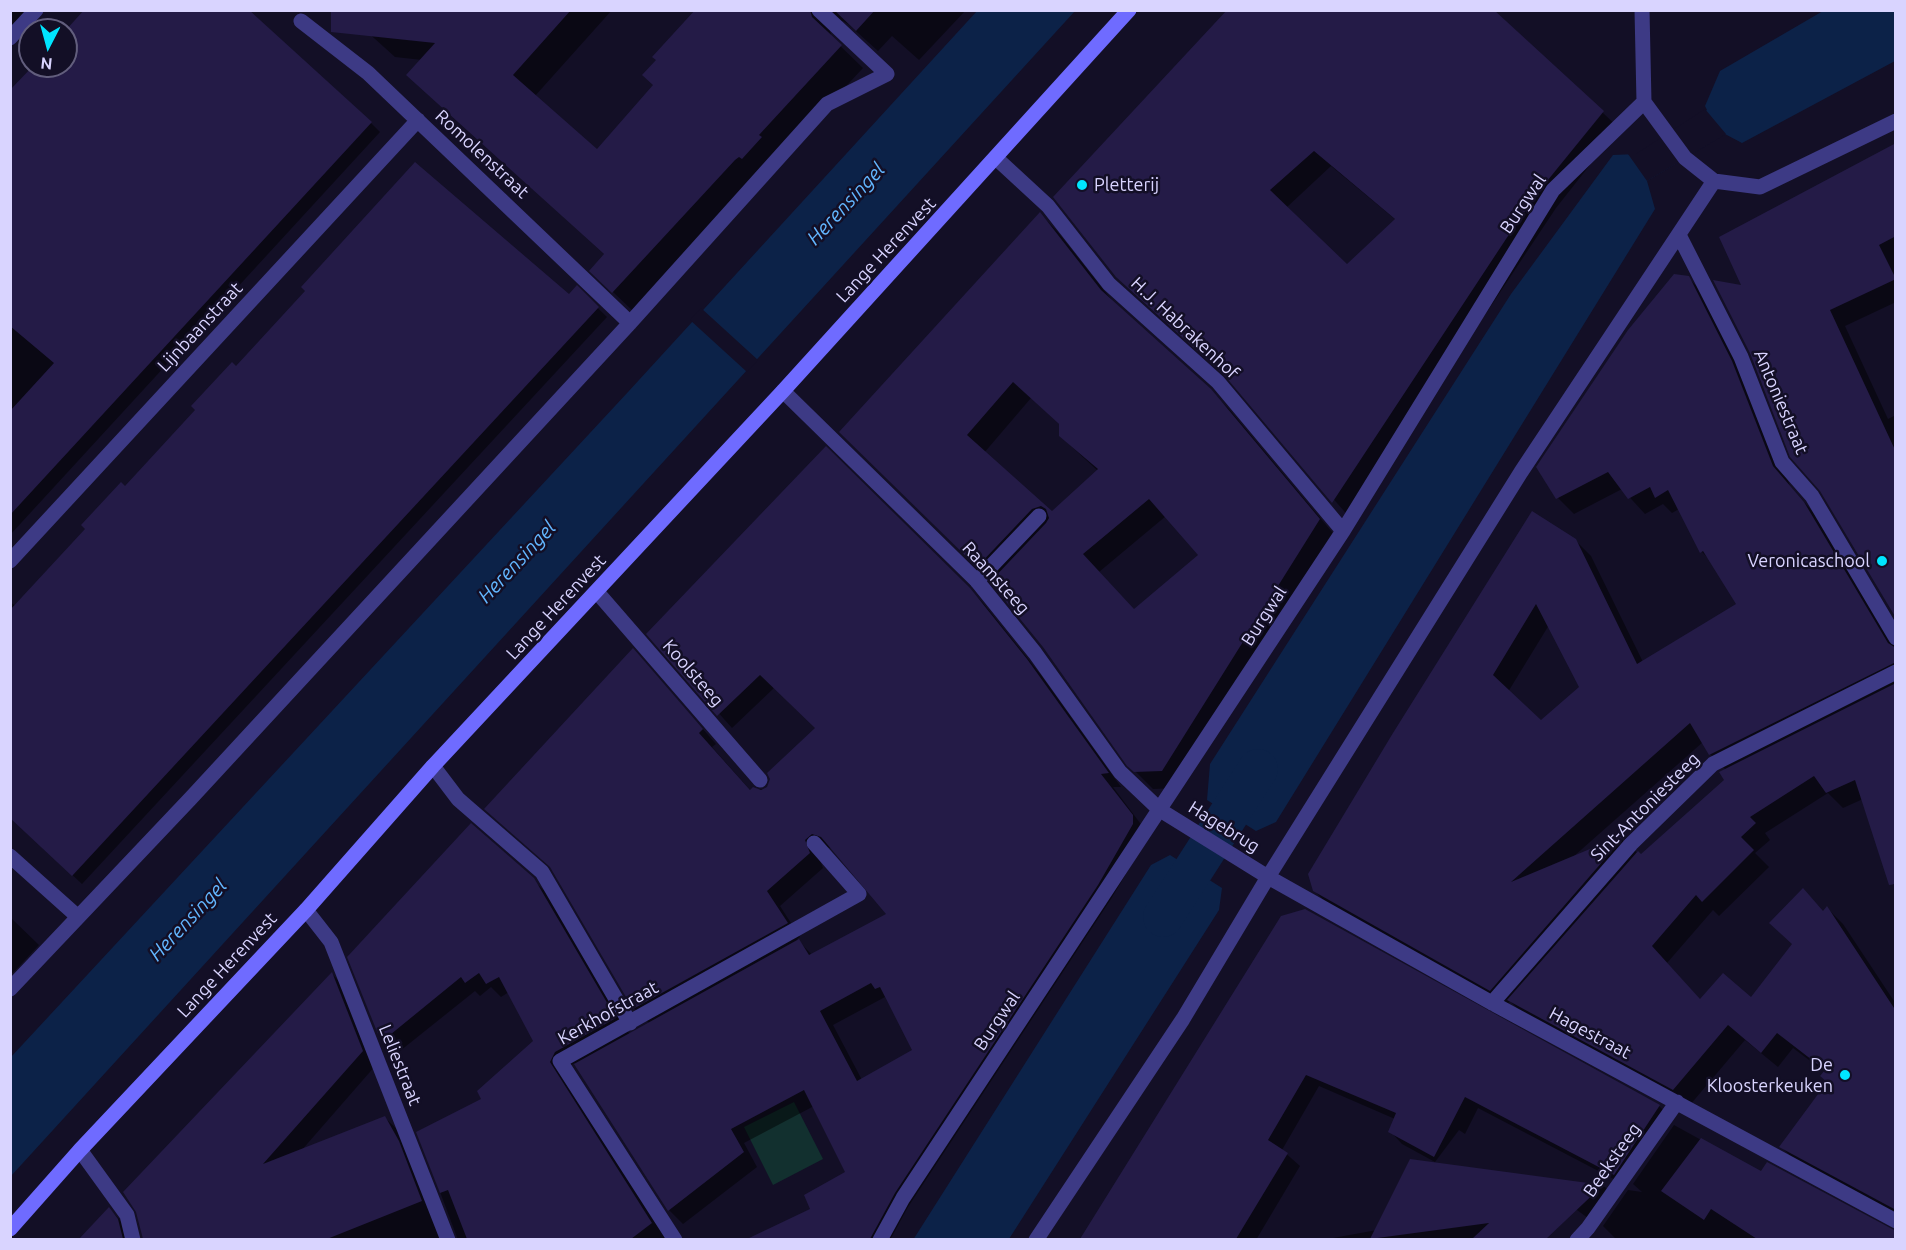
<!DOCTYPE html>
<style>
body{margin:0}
#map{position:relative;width:1906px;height:1250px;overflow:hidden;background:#130f26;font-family:Ubuntu,sans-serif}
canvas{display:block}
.frame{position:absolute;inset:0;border:12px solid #d9d4ff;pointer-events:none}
.north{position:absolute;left:18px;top:18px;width:60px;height:60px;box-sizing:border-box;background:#130f26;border:2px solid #625e7d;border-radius:50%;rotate:186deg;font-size:16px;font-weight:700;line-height:24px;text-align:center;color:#d9d4ff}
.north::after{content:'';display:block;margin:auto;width:21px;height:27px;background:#00e5ff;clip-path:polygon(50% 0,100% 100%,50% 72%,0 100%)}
</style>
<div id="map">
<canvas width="1906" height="1250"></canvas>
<div class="frame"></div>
<div class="north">N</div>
</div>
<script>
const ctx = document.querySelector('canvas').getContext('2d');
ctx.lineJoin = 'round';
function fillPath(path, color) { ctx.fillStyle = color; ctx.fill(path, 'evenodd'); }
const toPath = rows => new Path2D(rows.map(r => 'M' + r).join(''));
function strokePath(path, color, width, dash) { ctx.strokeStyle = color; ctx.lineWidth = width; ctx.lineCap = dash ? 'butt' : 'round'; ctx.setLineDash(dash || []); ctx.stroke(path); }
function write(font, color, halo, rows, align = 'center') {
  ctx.font = font + ' Ubuntu,sans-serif'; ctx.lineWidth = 5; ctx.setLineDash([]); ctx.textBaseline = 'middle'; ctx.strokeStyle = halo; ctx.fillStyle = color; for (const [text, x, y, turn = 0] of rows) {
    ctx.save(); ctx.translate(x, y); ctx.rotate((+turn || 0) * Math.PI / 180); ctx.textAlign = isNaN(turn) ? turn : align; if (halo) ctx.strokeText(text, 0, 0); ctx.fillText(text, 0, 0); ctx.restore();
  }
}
fillPath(toPath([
 [794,1102,823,1159,773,1185,744,1127]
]), '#12302f');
fillPath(toPath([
 [977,11,1075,11,11,1176,11,1057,628,392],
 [1823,11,1895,11,1895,61,1742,143,1725,134,1647,181,1655,209,1276,822,1256,831,1207,800,1210,764,1511,294,1613,155,1637,154,1707,110,1705,106,1720,71],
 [1170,855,1222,888,1219,910,1009,1239,913,1240,1151,865]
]), '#0c2248');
fillPath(toPath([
 [1705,109,1726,134,1647,181,1628,154,1636,154],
 [701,308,758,360,747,372,690,320]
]), '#130f26');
fillPath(toPath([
 [10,10,42,10,10,44],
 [343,10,612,10,535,96,597,151,655,85,697,10,966,10,919,60,892,36,878,51,848,24,843,21,834,24,830,31,832,38,863,68,635,313,591,271,605,255,408,75,422,60,395,57],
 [1493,10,1619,128,1556,208,1350,518,1232,382,1117,276],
 [1331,166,1396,220,1347,267,1286,208],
 [66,32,371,123,380,132,10,535,10,92,35,66,66,66],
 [1896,147,1896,302,1845,326,1888,419,1896,415,1896,615,1743,287],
 [1040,214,1057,231,1114,303,1228,408,1337,538,1179,788,1153,789,1129,765,1044,646,993,581,841,432],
 [1031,398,1060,425,1060,436,1098,471,1052,513,984,453],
 [1166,516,1200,555,1135,611,1099,572],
 [1688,278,1705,294,1748,378,1790,486,1820,520,1896,648,1896,887,1889,881,1863,799,1843,808,1828,793,1765,833,1770,840,1755,853,1769,867,1719,916,1713,910,1667,963,1701,1001,1752,999,1827,908,1843,924,1896,1004,1896,1216,1797,1162,1781,1147,1829,1082,1825,1072,1793,1048,1778,1067,1745,1040,1690,1105,1525,1016,1510,1001,1506,1006,1330,907,1314,890,1575,540,1591,556,1643,662,1738,604,1712,562,1702,552,1679,509,1672,513,1663,504,1645,514,1622,489,1574,514,1558,498],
 [1549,625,1581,687,1541,722,1508,692],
 [1703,742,1710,754,1726,770,1726,781,1641,856,1620,838,1573,857],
 [577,288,607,317,82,884,10,817,10,602,16,606,236,369,569,296],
 [826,448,983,603,1041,675,1121,787,1113,787,1146,831,1147,839,1111,899,908,1207,890,1240,790,1240,782,1224,812,1210,847,1173,814,1106,744,1143,757,1167,683,1224,669,1210,575,1063,569,1066,665,1237,662,1240,458,1240,418,1133,483,1100,535,1041,509,992,501,997,491,987,480,996,475,991,400,1051,379,1034,349,955,471,825,548,894,630,1035,650,1024,634,1008,646,664,716,744,712,747,751,791,768,788,817,728,774,688,732,728,648,634],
 [826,847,834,849,888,914,812,955,797,939,800,937,780,906,823,868,818,855],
 [885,997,914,1050,862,1080,833,1025],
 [1305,911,1659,1106,1672,1119,1627,1186,1478,1108,1465,1134,1459,1130,1435,1162,1402,1144,1390,1131,1395,1119,1319,1086,1282,1150,1300,1166,1256,1240,1082,1240],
 [10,917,39,945,10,976],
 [332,974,346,988,376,1065,301,1151,385,1118,399,1131,445,1240,144,1240],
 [1674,1125,1761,1173,1896,1231,1896,1240,1617,1240,1603,1226,1628,1190,1642,1192,1633,1184],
 [1437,1164,1526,1240,1322,1240,1377,1230],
 [1532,1177,1605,1187,1615,1197,1596,1224],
 [109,1209,123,1223,133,1240,81,1240]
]), '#0007');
strokePath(toPath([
 [1163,917,1258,769]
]), '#0c2248', 40);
fillPath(toPath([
 [84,10,249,10,372,122,10,515,10,411,54,363,10,326,10,90,33,66,66,66,66,30],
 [331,10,571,10,513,75,597,149,653,85,642,75,656,60,652,57,695,10,810,10,812,17,842,45,759,135,762,137,742,159,739,157,735,160,612,293,589,271,604,254,406,75,435,43,331,32],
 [834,10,875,10,856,31],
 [1227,10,1494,10,1604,111,1539,191,1506,239,1332,503,1225,376,1116,277,1053,197],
 [1314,151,1395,219,1347,264,1270,190],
 [1896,143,1896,236,1879,245,1896,279,1830,310,1896,452,1896,618,1820,491,1790,457,1750,353,1713,280,1741,285,1719,237],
 [415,162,569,294,577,285,599,307,72,876,10,818,10,610,85,529,81,525,121,482,125,486,195,410,191,406,232,362,236,366,305,291,301,287],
 [1040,212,1101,290,1211,389,1320,519,1162,771,1134,772,1127,766,1043,647,990,582,1046,523,1049,518,1046,509,1041,506,1032,509,977,567,839,432],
 [1013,382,1059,424,1059,436,1098,469,1052,511,967,435],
 [1149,499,1198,555,1134,609,1083,554],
 [1674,274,1689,276,1732,361,1773,466,1804,502,1888,643,1896,648,1896,662,1709,755,1690,723,1511,882,1621,836,1623,838,1490,991,1313,891,1308,874,1393,733,1532,511,1576,539,1637,664,1736,604,1703,551,1700,553,1668,490,1655,498,1650,487,1628,499,1608,472,1556,499,1536,467,1628,330],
 [1536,604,1579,687,1541,720,1493,675],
 [826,446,970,588,1027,659,1109,773,1101,774,1133,815,1133,824,1098,885,895,1193,870,1239,747,1239,810,1209,804,1195,845,1172,804,1090,731,1129,744,1152,668,1211,574,1064,799,939,809,955,886,914,821,837,812,834,805,840,810,853,767,891,788,923,633,1009,550,867,484,809,633,648,703,729,699,733,750,790,753,787,761,790,767,787,770,779,767,773,815,728,760,675,717,716,646,634],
 [871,983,875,989,880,987,912,1050,857,1081,820,1011],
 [1896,683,1896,884,1889,885,1855,780,1826,793,1814,776,1750,817,1756,823,1741,837,1754,850,1702,902,1696,895,1652,946,1700,999,1723,973,1751,997,1792,944,1769,923,1803,888,1823,911,1827,906,1896,1011,1896,1210,1779,1147,1827,1082,1820,1076,1825,1070,1777,1033,1761,1053,1728,1025,1673,1090,1507,1000,1638,851,1641,854,1724,780,1719,772],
 [471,823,534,878,616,1018,555,1052,550,1062,652,1223,631,1239,467,1239,448,1190,440,1193,416,1132,481,1099,477,1091,533,1041,499,977,486,984,479,973,465,983,461,977,385,1039,381,1030,378,1034,347,957],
 [1305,909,1660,1105,1614,1175,1465,1097,1434,1157,1388,1132,1396,1113,1306,1075,1268,1140,1288,1153,1236,1239,1080,1239,1281,916],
 [332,972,363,1051,263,1164,385,1116,399,1141,422,1201,327,1239,143,1239,136,1212,123,1192],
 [1701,1138,1761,1171,1767,1162,1896,1231,1896,1239,1757,1239,1711,1209,1704,1220,1661,1191],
 [1410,1159,1603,1185,1546,1239,1472,1239,1489,1223,1370,1239],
 [109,1207,118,1219,123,1239,79,1239]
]), '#241b47');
strokePath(toPath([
 [977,581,1039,516]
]), '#3d3a85', 15);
strokePath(toPath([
 [1642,10,1644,102,1685,158,1714,181],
 [301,21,368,73,630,323],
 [10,38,36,10],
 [996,158,1048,206,1109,284,1218,382,1343,531],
 [1714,181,1760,187,1896,121],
 [1680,237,1741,357,1782,462,1812,496,1896,638],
 [783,391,977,581,1035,653,1120,772,1160,810,1268,877,1492,1003,1896,1221],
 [10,561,418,120],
 [597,592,760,780],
 [433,766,458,799,542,872,630,1023],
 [10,856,77,916],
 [306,910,331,942,448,1240],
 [10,989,191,798,630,323,827,104,887,74,819,10],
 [1492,1003,1631,844,1713,764,1896,672],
 [80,1150,127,1215,133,1240],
 [675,1240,560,1061,859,894,814,843],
 [880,1240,903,1198,1343,531,1553,190,1644,102],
 [1036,1240,1183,1019,1268,877,1521,472,1714,181],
 [1577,1240,1588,1228,1677,1102]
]), '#3d3a85', 15);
strokePath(toPath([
 [10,1229,80,1150,306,910,433,766,783,391,1129,10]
]), '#6f6bff', 15);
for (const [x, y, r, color] of [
 [1082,185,6,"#00e5ff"],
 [1882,561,6,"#00e5ff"],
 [1845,1075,6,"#00e5ff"]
]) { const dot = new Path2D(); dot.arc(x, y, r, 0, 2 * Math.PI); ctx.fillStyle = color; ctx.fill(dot); strokePath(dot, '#130f26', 2); }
write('18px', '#d9d4ff', '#130f26', [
 ["Romolenstraat",482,154,43],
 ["Burgwal",1523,204,-56],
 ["Lange Herenvest",886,250,-47],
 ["Lijnbaanstraat",200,327,-47],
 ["H.J. Habrakenhof",1185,328,43],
 ["Antoniestraat",1781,402,67],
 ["Raamsteeg",996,578,48],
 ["Lange Herenvest",556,607,-47],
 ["Burgwal",1264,616,-57],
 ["Koolsteeg",693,673,49],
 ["Sint-Antoniesteeg",1645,807,-45],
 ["Hagebrug",1224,827,32],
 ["Lange Herenvest",227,965,-47],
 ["Kerkhofstraat",608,1013,-29],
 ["Burgwal",997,1021,-56],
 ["Hagestraat",1590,1033,28],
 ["Leliestraat",400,1065,68],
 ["Beeksteeg",1612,1160,-55]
]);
write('18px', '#d9d4ff', '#130f26', [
 ["Pletterij",1094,185,"left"],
 ["Veronicaschool",1870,561],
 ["De",1833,1065],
 ["Kloosterkeuken",1833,1086]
], 'right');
write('italic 20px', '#62b6ff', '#130f26', [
 ["Herensingel",846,204,-47],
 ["Herensingel",517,562,-47],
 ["Herensingel",188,920,-47]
]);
</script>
